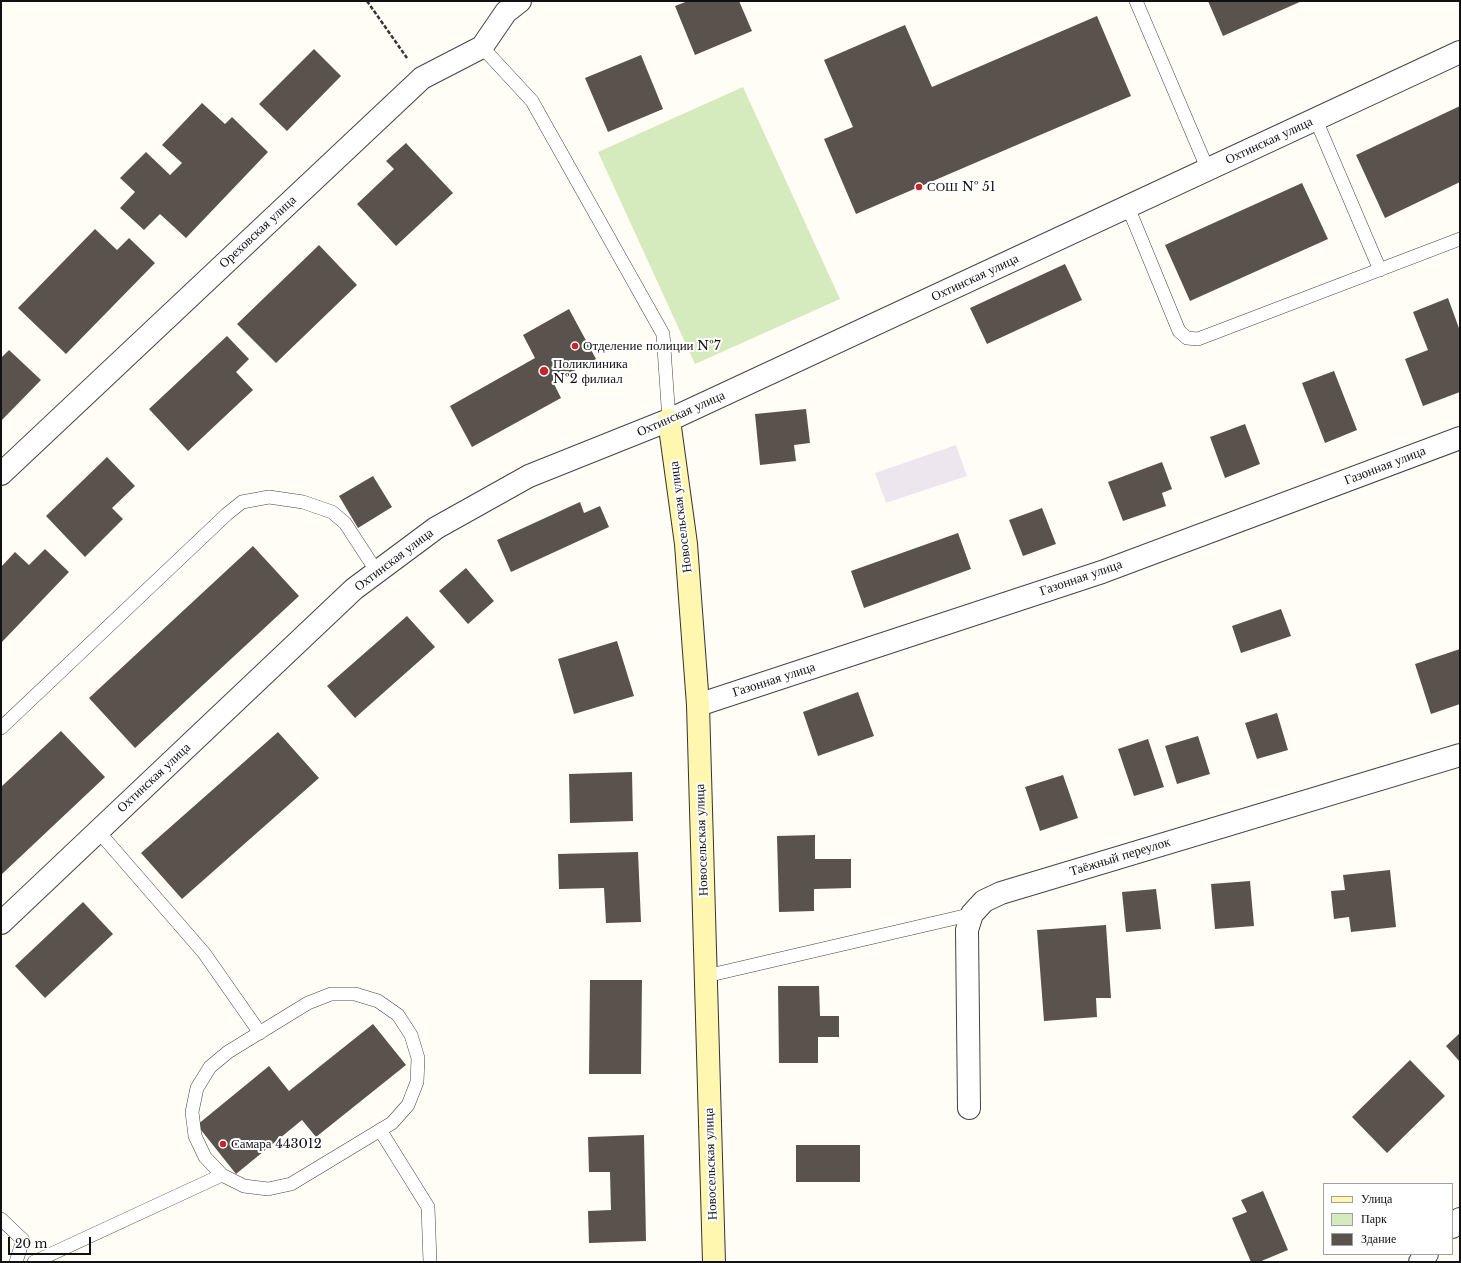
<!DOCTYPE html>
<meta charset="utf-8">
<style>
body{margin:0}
#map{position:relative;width:1461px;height:1263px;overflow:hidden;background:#fffdf5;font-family:"Libre Baskerville",serif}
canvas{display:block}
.frame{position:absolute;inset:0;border:2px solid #111;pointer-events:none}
.legend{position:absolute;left:1323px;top:1183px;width:130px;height:72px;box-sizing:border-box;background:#fff;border:1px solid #a0a0a0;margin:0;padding:5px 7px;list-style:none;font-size:12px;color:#111}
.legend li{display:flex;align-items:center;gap:8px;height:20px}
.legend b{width:20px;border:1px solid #a0a0a0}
.scale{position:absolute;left:8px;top:1237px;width:83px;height:18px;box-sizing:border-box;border:2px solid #111;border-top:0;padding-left:5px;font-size:12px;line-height:14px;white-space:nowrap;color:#111;-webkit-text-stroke:3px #fff;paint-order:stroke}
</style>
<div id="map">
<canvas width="1461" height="1263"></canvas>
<div class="frame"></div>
<ul class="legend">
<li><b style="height:5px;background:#fff6b0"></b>Улица</li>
<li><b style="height:11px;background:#d5ebbd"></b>Парк</li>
<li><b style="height:11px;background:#5a524d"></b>Здание</li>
</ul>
<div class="scale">20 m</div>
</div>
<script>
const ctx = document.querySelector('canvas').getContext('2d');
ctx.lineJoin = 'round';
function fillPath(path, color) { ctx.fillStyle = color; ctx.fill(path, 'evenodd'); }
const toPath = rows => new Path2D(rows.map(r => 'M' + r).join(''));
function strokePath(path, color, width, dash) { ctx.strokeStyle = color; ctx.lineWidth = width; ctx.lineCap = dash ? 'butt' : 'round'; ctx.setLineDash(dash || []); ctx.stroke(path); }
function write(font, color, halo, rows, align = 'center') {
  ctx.font = font + ' "Libre Baskerville",serif'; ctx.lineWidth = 4; ctx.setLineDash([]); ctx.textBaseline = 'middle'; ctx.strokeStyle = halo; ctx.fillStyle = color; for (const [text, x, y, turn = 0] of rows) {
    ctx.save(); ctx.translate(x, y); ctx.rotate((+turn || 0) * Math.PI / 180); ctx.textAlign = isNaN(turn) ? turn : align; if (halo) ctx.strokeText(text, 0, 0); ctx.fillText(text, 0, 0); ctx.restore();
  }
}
fillPath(toPath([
 [956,445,967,476,886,503,875,473]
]), '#eee6ef');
fillPath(toPath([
 [743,87,840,299,695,364,598,152]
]), '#d5ebbd');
fillPath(toPath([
 [688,1,739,1,752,31,695,55,675,6],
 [1208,1,1302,1,1223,36],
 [1097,16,1131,96,856,214,824,139,853,127,824,60,905,25,932,87],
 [314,49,341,76,287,131,259,104],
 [641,55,663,109,608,132,585,78],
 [202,103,225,124,232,117,268,152,186,238,160,214,144,230,120,208,135,192,120,178,146,152,170,175,182,163,162,145],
 [1460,106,1460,182,1385,218,1356,155],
 [406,143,453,193,396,246,357,204,394,169,386,161],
 [1302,183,1328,239,1190,301,1165,245],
 [95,229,117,250,129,238,155,263,66,354,18,308],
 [319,245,357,285,276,363,237,324],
 [1065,264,1082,300,987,344,970,308],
 [1448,298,1460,331,1460,392,1423,406,1405,359,1428,350,1413,312],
 [569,309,596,359,553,382,561,398,472,447,450,406,535,358,523,335],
 [227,336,249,359,236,372,253,390,188,451,149,409],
 [9,350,41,380,1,421,1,358],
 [1334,371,1357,430,1325,443,1302,383],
 [806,409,810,443,794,445,796,461,760,465,755,414],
 [1245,424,1260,464,1225,478,1210,437],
 [107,457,135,486,112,508,123,519,85,557,46,516],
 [1162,462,1172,489,1162,493,1166,506,1123,521,1108,482],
 [373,476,392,507,358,528,339,496],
 [580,502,584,513,600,506,609,527,511,572,497,540],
 [1042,508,1056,544,1023,556,1009,520],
 [958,533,971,569,864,608,851,571],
 [253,546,299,596,135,748,89,698],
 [45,549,69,572,1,643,1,567,15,552,29,565],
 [466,568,494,601,468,624,439,591],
 [1281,609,1291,636,1241,653,1232,626],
 [407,616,435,647,355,718,327,686],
 [617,641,634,696,574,714,558,659],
 [1460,649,1460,704,1431,714,1415,664],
 [858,692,874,736,818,756,803,712],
 [1277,713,1288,750,1257,759,1245,723],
 [61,731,105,777,1,875,1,787],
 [278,732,319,778,182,899,141,853],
 [1198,736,1210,774,1177,784,1165,746],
 [1148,739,1164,787,1134,796,1118,749],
 [632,772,633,821,570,823,569,774],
 [1063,775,1078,818,1040,831,1025,787],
 [815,835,815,859,851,859,851,888,814,889,814,911,779,912,777,836],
 [638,852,641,922,606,923,604,888,559,889,558,854],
 [1390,870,1396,927,1351,932,1349,917,1334,919,1331,891,1345,890,1343,875],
 [1250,881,1254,926,1215,929,1211,884],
 [1156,889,1161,929,1126,932,1122,892],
 [83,902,113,934,45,998,15,966],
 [1106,925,1111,998,1096,998,1097,1017,1044,1021,1037,930],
 [590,980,642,980,641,1074,589,1074],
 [778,986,819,986,820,1016,839,1016,839,1037,818,1037,818,1063,779,1063],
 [373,1024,406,1065,316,1137,302,1120,236,1174,197,1125,269,1066,289,1091],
 [1460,1033,1460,1062,1446,1046],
 [1410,1060,1445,1096,1387,1153,1352,1117],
 [644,1135,646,1241,589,1243,588,1211,611,1210,610,1172,589,1172,588,1137],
 [796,1145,860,1145,860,1182,796,1182],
 [1263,1191,1288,1250,1259,1262,1251,1262,1232,1218,1247,1212,1241,1200]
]), '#5a524d');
const lane = toPath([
 [1136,1,1208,170],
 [482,47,532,101,663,334,669,420],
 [1316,120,1380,270],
 [1128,207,1179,331,1187,338,1198,339,1460,239],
 [1,728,227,514,242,502,269,497,303,502,332,512,345,523,377,572],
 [98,831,204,953,260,1033],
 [706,976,973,914],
 [331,994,355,994,378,1001,398,1015,411,1035,418,1058,417,1082,408,1105,392,1123,291,1184,268,1189,244,1186,222,1175,205,1157,195,1136,192,1112,197,1088,210,1067,228,1052,308,1003,331,994],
 [380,1130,428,1207,430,1262],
 [1,1219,23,1240,16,1262],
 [34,1262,222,1175]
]);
const street = toPath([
 [1,474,422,78,482,47,506,12,520,1],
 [698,705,1102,572,1460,438],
 [1,923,354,589,436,528,529,476,669,420,1460,52],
 [969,1108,967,930,972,914,984,901,1001,893,1460,755],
 [1452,1227,1460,1219],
 [1420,1262,1427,1254]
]);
const secondary = toPath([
 [669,420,686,544,698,705,714,1262]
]);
strokePath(lane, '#444', 14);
strokePath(street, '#444', 24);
strokePath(secondary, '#333', 24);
strokePath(toPath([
 [367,1,407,58]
]), '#333', 2.5, [4, 2]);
strokePath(lane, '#fff', 13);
strokePath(street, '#fff', 22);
strokePath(secondary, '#fff6b0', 22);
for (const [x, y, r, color] of [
 [919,187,4,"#c4262e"],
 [575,346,4,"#c4262e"],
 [544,371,5,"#c4262e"],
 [223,1144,4,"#c4262e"]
]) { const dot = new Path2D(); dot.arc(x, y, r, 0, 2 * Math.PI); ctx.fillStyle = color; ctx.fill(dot); strokePath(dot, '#fff', 1.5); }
write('13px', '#111', '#fff', [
 ["Охтинская улица",1269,141,-25],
 ["Ореховская улица",258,232,-43],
 ["Охтинская улица",975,278,-25],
 ["Охтинская улица",681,414,-24],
 ["Газонная улица",1385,466,-21],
 ["Новосельская улица",681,517,-97],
 ["Охтинская улица",394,560,-37],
 ["Газонная улица",1081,578,-19],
 ["Газонная улица",774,680,-18],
 ["Охтинская улица",154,778,-43],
 ["Новосельская улица",702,840,-92],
 ["Таёжный переулок",1120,857,-17],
 ["Новосельская улица",711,1164,-92]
]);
write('13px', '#111', '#fff', [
 ["СОШ № 51",927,187],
 ["Отделение полиции №7",583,346],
 ["Поликлиника",553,364],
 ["№2 филиал",553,379],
 ["Самара 443012",231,1144]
], 'left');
</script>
